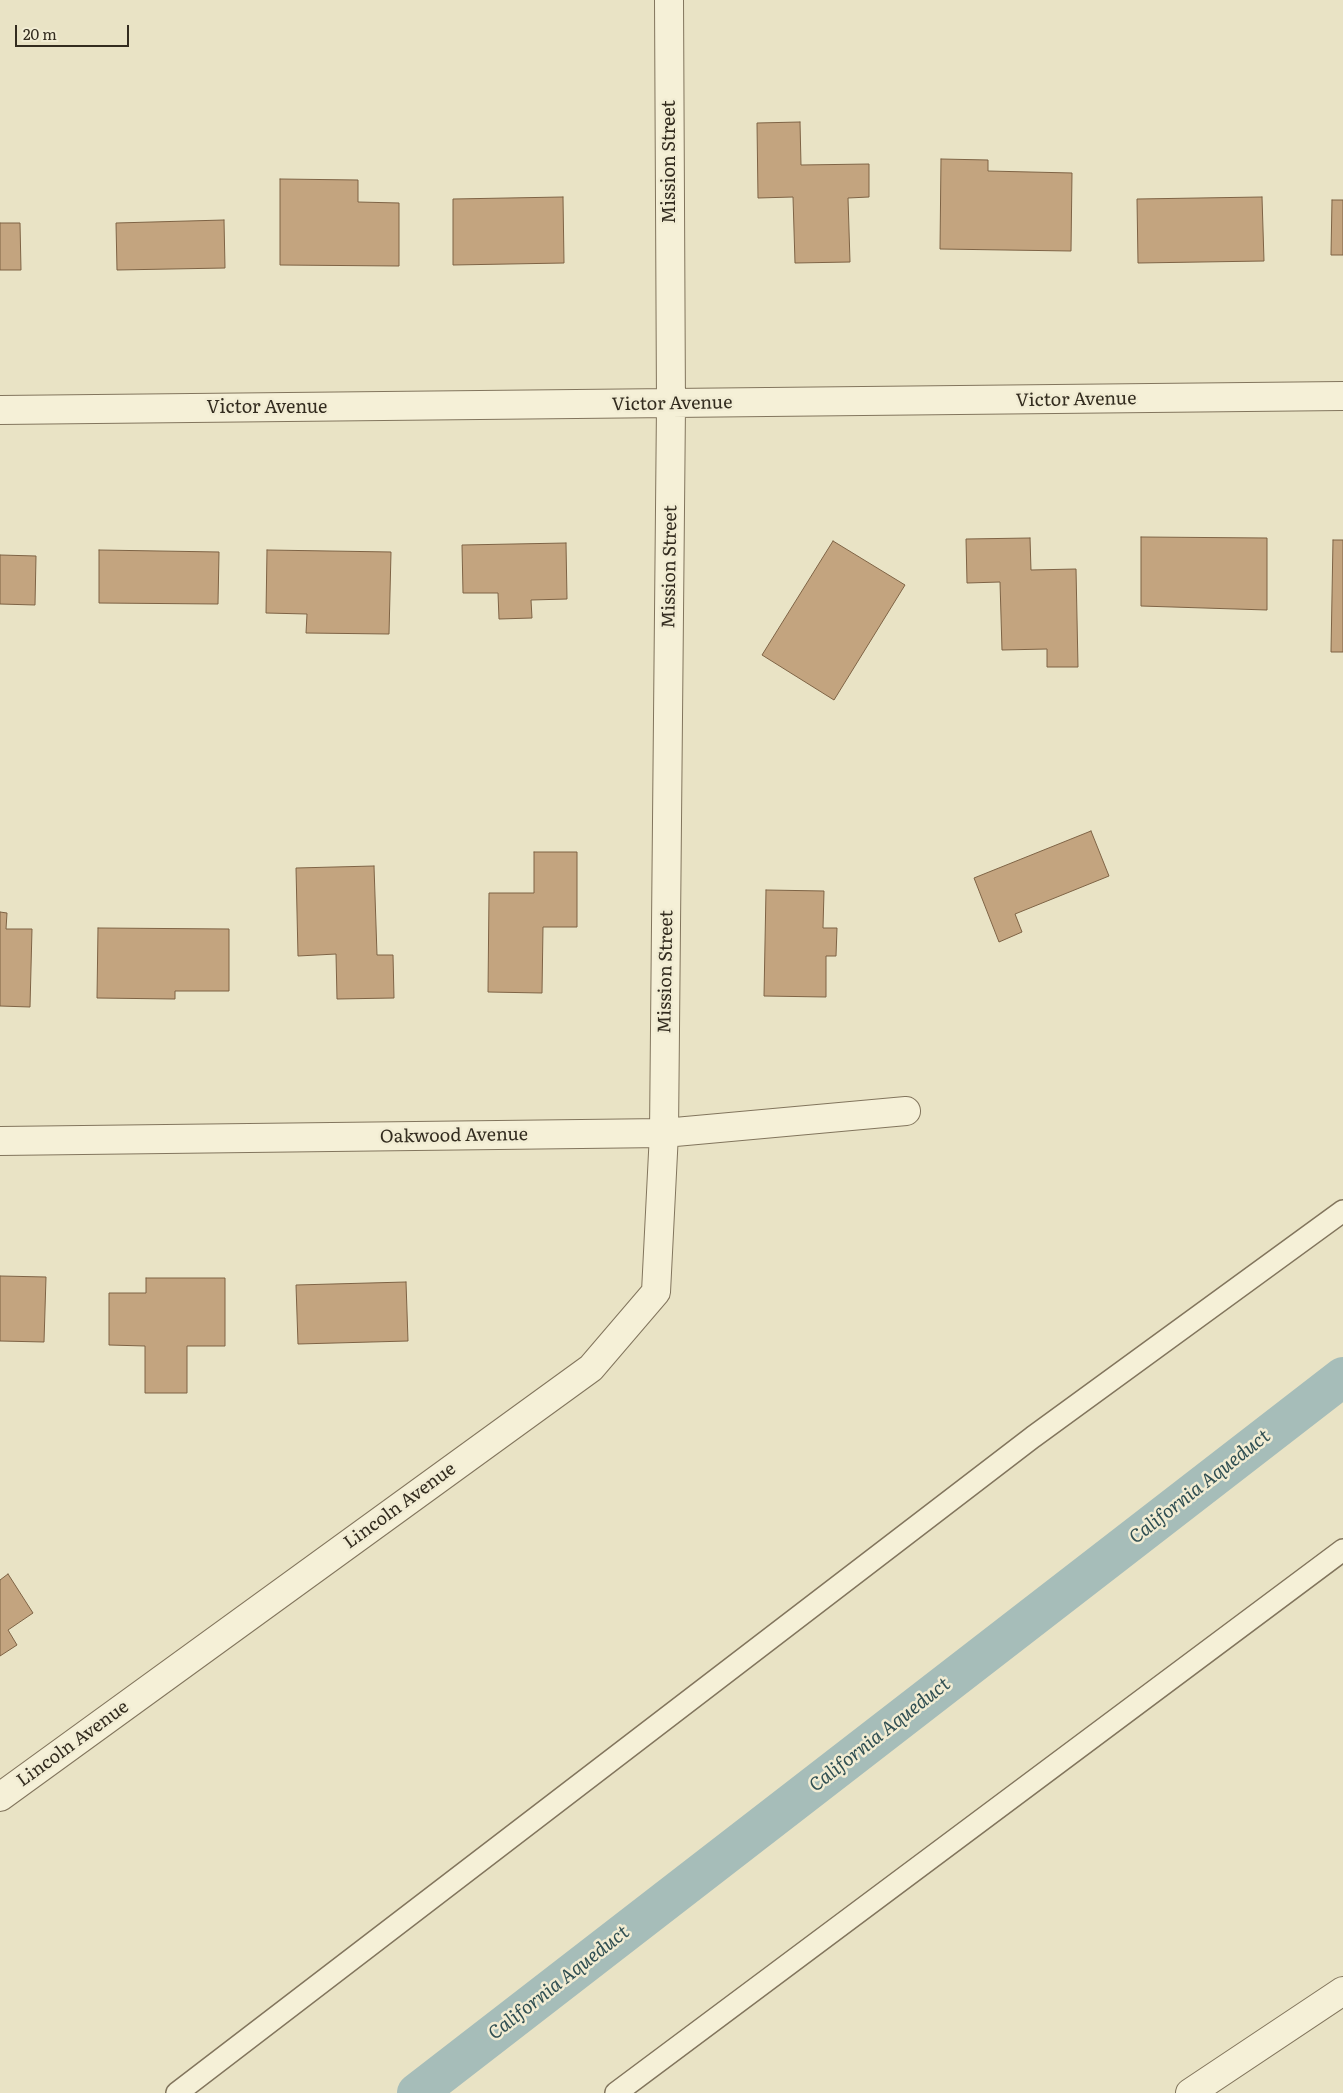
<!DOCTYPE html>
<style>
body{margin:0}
#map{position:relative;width:1343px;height:2093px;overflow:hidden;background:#e9e3c5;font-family:Literata,serif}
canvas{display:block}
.scale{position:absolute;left:15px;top:25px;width:114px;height:22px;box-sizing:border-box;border:2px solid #332c1f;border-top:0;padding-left:6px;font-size:15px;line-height:18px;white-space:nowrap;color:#332c1f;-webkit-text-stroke:4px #f1ecd3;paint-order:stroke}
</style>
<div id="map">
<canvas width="1343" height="2093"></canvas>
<div class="scale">20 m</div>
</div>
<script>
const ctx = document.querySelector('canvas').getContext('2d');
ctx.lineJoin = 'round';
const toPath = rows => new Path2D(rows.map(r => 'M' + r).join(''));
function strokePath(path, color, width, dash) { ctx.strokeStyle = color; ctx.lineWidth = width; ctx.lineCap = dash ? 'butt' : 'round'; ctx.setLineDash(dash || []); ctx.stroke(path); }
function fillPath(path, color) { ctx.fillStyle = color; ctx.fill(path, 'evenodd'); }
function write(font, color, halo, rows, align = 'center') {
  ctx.font = font + ' Literata,serif'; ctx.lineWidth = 5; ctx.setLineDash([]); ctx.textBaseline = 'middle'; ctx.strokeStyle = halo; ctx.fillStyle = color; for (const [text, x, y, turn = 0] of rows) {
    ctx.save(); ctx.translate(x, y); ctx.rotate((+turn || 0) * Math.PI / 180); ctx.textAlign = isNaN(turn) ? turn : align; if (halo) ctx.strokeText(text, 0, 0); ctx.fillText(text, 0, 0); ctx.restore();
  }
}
strokePath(toPath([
 [417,2093,1343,1377]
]), '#a6bdb9', 40);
const building = toPath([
 [800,122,801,165,869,164,869,197,848,198,850,262,795,263,793,197,758,198,757,123,800,122],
 [941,159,988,160,988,171,1072,173,1071,251,940,249,941,159],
 [280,179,358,180,358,202,399,203,399,266,280,265,280,179],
 [563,197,564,263,453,265,453,199,563,197],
 [1262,197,1264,261,1138,263,1137,199,1262,197],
 [1332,200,1343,200,1343,255,1331,255,1332,200],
 [224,220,225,268,117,270,116,223,224,220],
 [0,223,20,223,21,270,0,270,0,223],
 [1141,537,1267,538,1267,610,1141,606,1141,537],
 [1030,538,1031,570,1076,569,1078,667,1047,667,1047,649,1002,650,1000,582,967,583,966,539,1030,538],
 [1333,540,1343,540,1343,652,1331,652,1333,540],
 [833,541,905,585,834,700,762,655,833,541],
 [566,543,567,599,531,600,532,618,499,619,498,593,463,593,462,545,566,543],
 [99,550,219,552,218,604,99,603,99,550],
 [267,550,391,552,389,634,306,633,307,614,266,613,267,550],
 [0,555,36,556,35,605,0,604,0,555],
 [1091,831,1109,876,1015,914,1022,932,999,942,974,878,1091,831],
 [534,852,577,852,577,927,543,927,542,993,488,992,489,893,534,893,534,852],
 [374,866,377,955,393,955,394,998,337,999,336,954,298,956,296,868,374,866],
 [766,890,824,891,823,928,837,928,836,956,826,956,826,997,764,996,766,890],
 [0,912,7,913,6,929,32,929,30,1007,0,1006,0,912],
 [98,928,229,929,229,991,175,991,175,999,97,998,98,928],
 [0,1276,46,1277,44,1342,0,1341,0,1276],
 [146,1278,225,1278,225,1346,187,1346,187,1393,145,1393,145,1346,109,1345,109,1293,146,1293,146,1278],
 [406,1282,408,1341,298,1344,296,1285,406,1282],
 [8,1574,33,1613,8,1630,17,1645,0,1656,0,1580,8,1574]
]);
fillPath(building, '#c3a47f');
strokePath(building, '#7e6345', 1);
const service = toPath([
 [177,2093,1033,1437,1343,1211],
 [616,2093,1343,1550]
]);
const minor = toPath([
 [0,410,1343,396],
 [0,1141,664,1133,906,1111],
 [0,1797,591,1368,656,1292,664,1133,671,405,669,0],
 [1190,2093,1343,1991]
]);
strokePath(service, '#82755d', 24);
strokePath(minor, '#82755d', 30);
strokePath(service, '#f5f0d7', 21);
strokePath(minor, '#f5f0d7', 28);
write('18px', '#332c1f', '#f1ecd3', [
 ["Mission Street",670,162,-90],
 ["Victor Avenue",1076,400,-1],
 ["Victor Avenue",672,404,-1],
 ["Victor Avenue",267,408],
 ["Mission Street",670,567,-89],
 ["Mission Street",666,972,-89],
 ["Oakwood Avenue",454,1136,-1],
 ["Lincoln Avenue",400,1506,-36],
 ["Lincoln Avenue",73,1744,-36]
]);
write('italic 19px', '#304f52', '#f1ecd3', [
 ["California Aqueduct",1200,1487,-38],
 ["California Aqueduct",880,1735,-38],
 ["California Aqueduct",559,1983,-38]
]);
</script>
